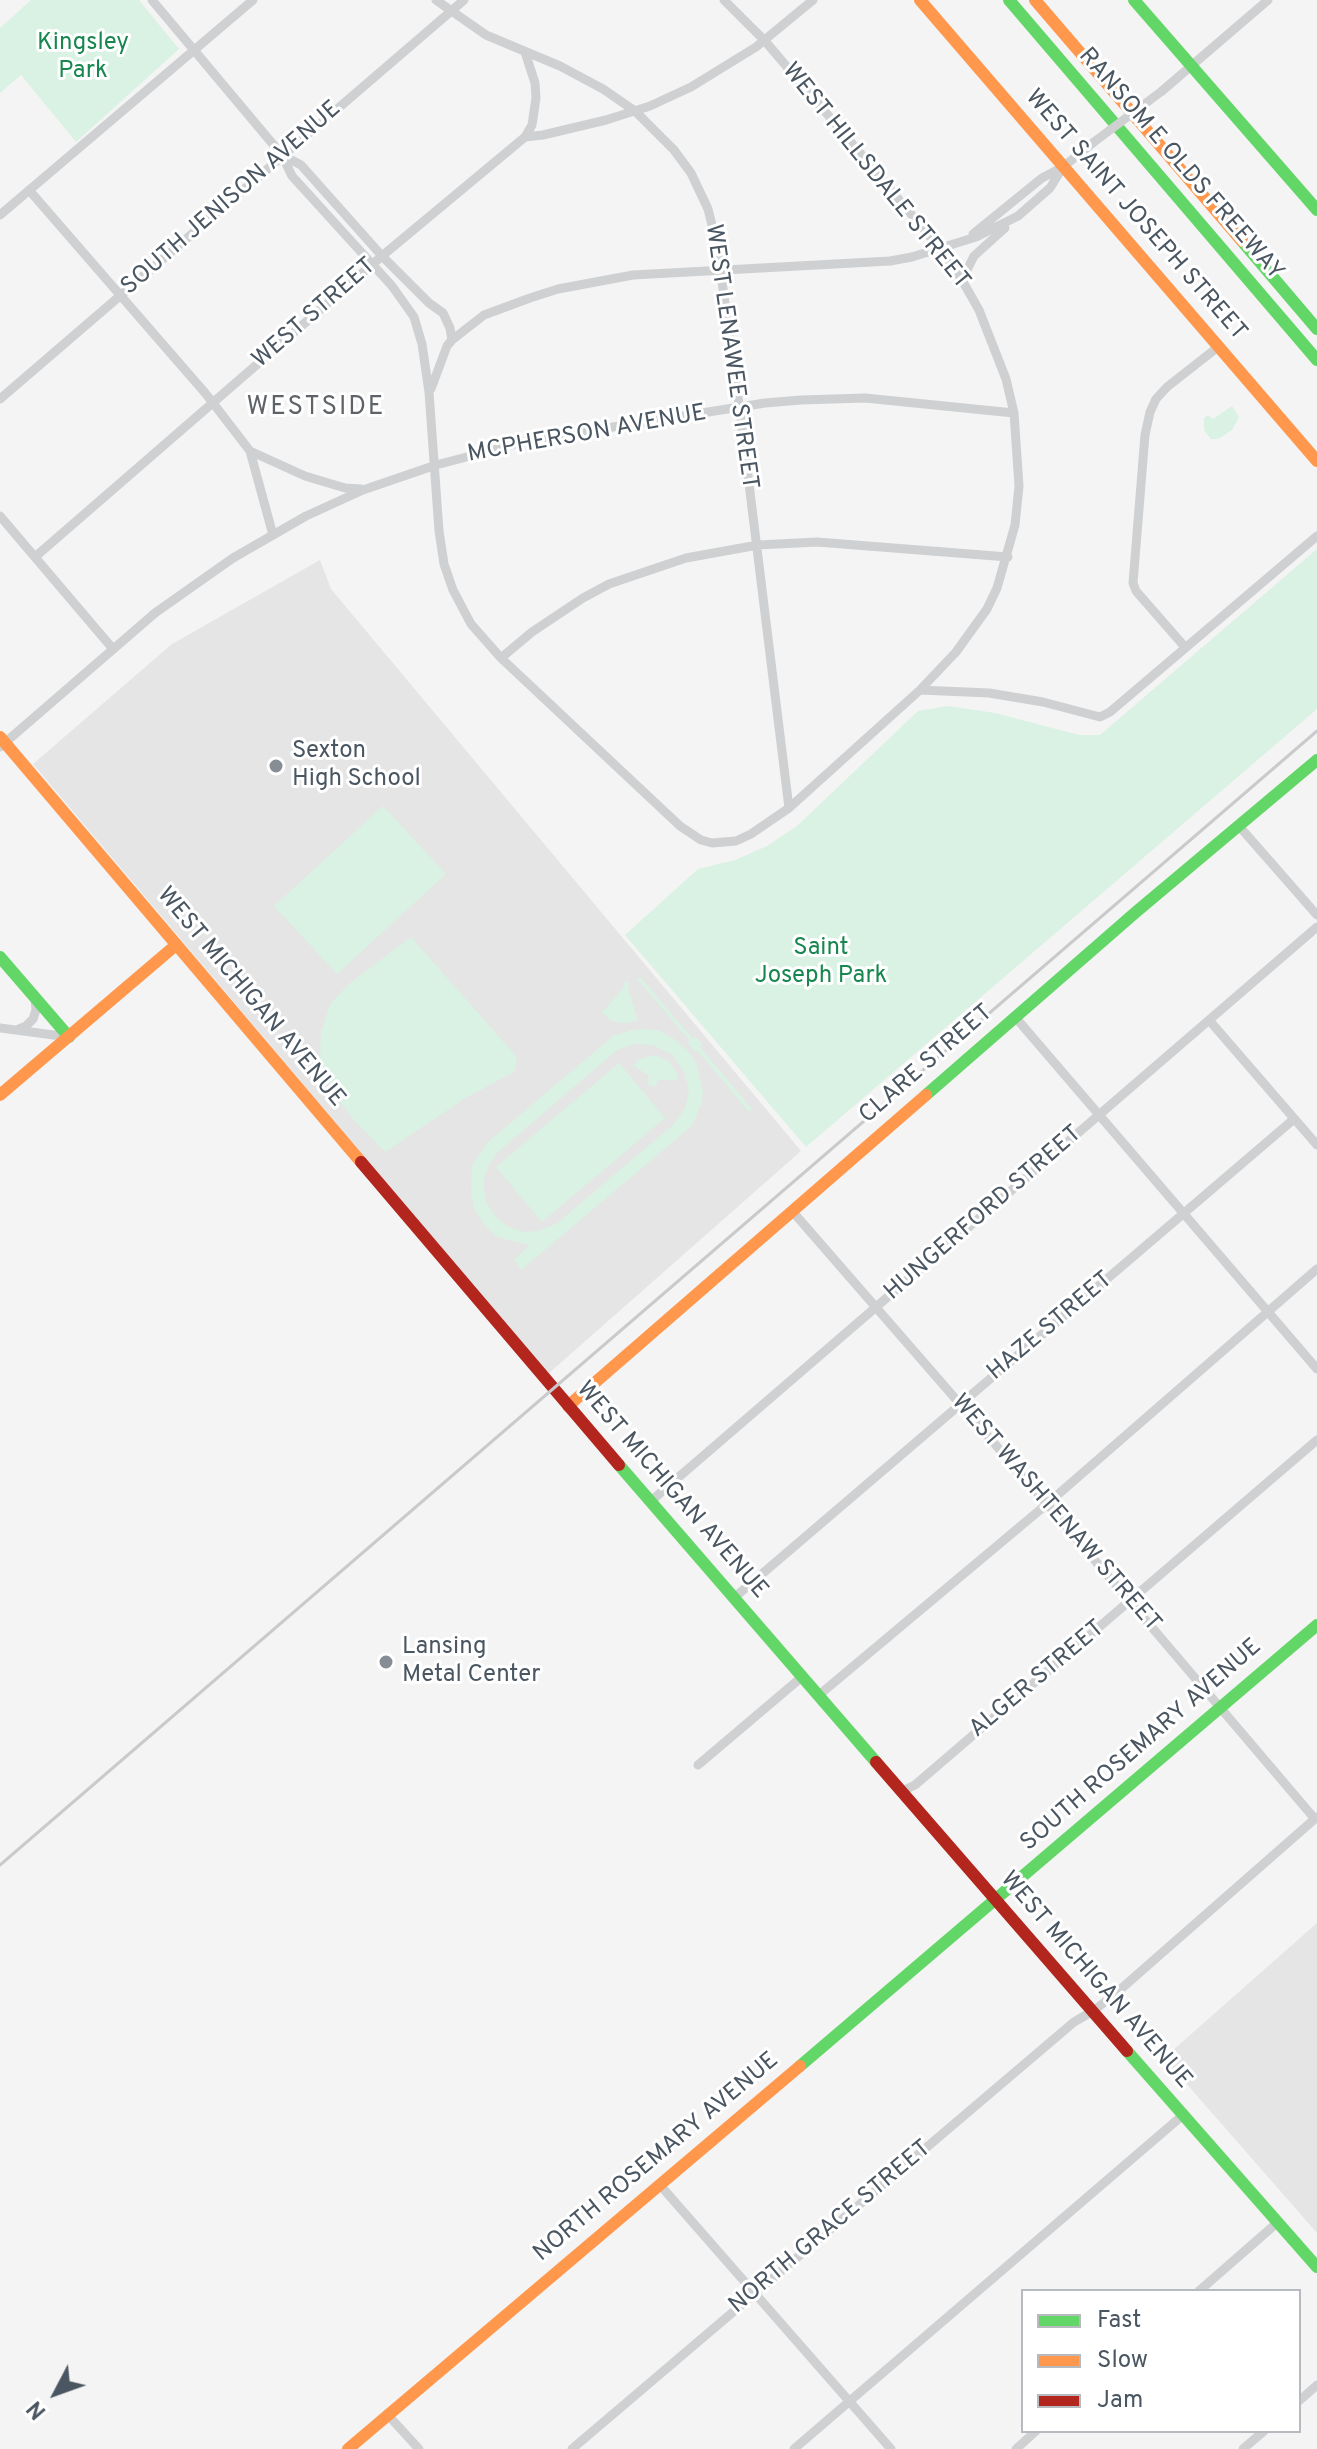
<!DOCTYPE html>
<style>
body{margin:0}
#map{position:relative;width:1317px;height:2449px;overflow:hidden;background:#f4f4f4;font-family:Overpass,sans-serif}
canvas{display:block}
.legend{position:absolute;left:1021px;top:2289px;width:280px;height:144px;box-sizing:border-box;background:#fff;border:2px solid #b7bbc0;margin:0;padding:10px 14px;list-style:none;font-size:24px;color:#4a5661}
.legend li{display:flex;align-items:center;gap:16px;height:40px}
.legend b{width:40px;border:2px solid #b7bbc0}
.north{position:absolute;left:16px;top:2353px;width:80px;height:80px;-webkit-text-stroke:6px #fff;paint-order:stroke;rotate:229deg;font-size:22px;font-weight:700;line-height:32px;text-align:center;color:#4a5661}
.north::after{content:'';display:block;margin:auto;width:28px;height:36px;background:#4a5661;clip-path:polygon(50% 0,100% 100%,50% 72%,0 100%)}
</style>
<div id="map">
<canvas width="1317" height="2449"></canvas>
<ul class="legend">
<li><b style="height:10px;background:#63d668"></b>Fast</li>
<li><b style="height:10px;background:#ff974d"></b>Slow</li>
<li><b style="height:10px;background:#b3261e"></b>Jam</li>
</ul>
<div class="north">N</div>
</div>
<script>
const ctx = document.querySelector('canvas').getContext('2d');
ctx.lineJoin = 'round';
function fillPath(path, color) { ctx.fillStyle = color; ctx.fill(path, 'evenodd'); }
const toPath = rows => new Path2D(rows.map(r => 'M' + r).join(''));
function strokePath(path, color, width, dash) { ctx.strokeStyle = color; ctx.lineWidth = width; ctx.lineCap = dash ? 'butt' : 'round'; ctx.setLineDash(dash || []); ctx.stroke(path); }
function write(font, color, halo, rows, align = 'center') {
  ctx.font = font + ' Overpass,sans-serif'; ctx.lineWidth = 6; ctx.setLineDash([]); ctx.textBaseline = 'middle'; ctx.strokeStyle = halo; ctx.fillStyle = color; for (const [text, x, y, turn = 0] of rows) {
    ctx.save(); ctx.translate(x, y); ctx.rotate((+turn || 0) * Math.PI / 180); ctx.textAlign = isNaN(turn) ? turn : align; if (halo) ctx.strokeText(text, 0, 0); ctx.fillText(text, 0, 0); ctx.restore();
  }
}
fillPath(toPath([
 [320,560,331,589,801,1151,548,1374,33,764,172,644],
 [1317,1923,1317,2233,1164,2058]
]), '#e6e5e6');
fillPath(toPath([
 [31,0,139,0,179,49,76,142,21,75,0,93,0,28],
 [1232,406,1239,417,1232,430,1218,439,1211,439,1204,430,1204,418,1208,415,1213,419],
 [1317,549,1317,709,806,1147,625,935,698,869,735,860,767,846,797,826,918,711,948,706,995,713,1079,735,1100,735],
 [383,806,446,874,337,974,274,906],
 [411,937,517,1057,514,1072,467,1097,385,1152,354,1120,333,1093,320,1063,321,1032,330,1004,350,983],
 [640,977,693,1039,696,1037,702,1044,700,1047,752,1109,749,1112,697,1050,695,1052,688,1043,690,1041,637,979],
 [625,981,629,982,628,988,638,1020,627,1023,611,1021,602,1013,624,987],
 [645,1029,660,1031,674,1039,688,1051,696,1062,703,1092,701,1104,693,1124,680,1136,521,1270,514,1260,530,1245,497,1237,486,1227,474,1208,471,1193,472,1165,488,1142,613,1036,632,1030],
 [634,1044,653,1045,671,1054,684,1071,689,1091,685,1109,674,1124,556,1224,538,1231,524,1232,509,1227,496,1217,486,1202,483,1183,488,1167,498,1152,617,1050],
 [654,1055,669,1061,677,1073,677,1080,658,1080,655,1087,647,1084,649,1076,633,1065,640,1059],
 [619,1063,665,1118,542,1222,496,1167]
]), '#d9f2e3');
strokePath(toPath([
 [152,0,282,155,292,176,392,286,414,317,422,344,429,392,439,531,444,564,453,590,471,624,501,658,680,826,701,840,712,843,736,841,751,834,789,808,920,690,956,652,987,609,997,588,1015,525,1019,486,1014,413,1006,379,979,310,962,280,940,249,867,161,765,41,724,0],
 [436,0,486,35,560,66,603,89,635,111,674,150,691,173,708,209,717,245,741,419,789,808],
 [525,52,535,83,536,98,532,125,525,137],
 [1162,91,1268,0],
 [282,155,301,165,382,256,429,303,443,313,450,328,452,340],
 [29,190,206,394,250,451,305,476,345,488,361,489],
 [0,215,253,0],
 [973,234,1042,178,1063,167,1094,142],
 [962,280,974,256,1005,228],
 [431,389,447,346,452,340,484,315,530,298,558,289,633,275,890,261,912,257,976,237,1018,216,1050,188,1063,167],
 [0,399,464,0],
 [250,451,273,535],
 [0,516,113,649],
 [35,557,382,256,525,137,543,135,606,120,650,106,691,87,756,47,813,0],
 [1184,646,1136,591,1133,583,1145,435,1150,412,1156,399,1167,387,1218,347],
 [501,658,532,632,583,598,609,584,686,558,758,545,817,542,1008,557],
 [920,690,989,693,1043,702,1100,717,1110,712,1317,536],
 [0,747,155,613,233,558,306,516,363,490,436,465,531,440,765,403,801,400,865,398,1014,413],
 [1239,826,1317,915],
 [1016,1018,1317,1369],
 [1209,1020,1317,1145],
 [0,1028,69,1037],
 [19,1029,26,1026,33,1019,36,1010,35,998],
 [793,1212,1047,1504,1315,1819],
 [651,1501,1317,927],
 [735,1597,1294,1119],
 [819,1695,1047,1504,1317,1269],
 [698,1765,803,1676],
 [902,1791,915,1785,1317,1440],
 [660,2185,891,2449],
 [1199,2291,1278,2222],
 [1299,2401,1317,2385],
 [387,2414,419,2449],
 [572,2449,1074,2022,1093,2011,1114,1995,1317,1817],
 [794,2449,1183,2115],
 [1016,2449,1036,2431],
 [1243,2449,1264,2431]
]), '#ced0d2', 9);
strokePath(toPath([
 [1009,0,1317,360],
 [1134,0,1317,210],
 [1242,241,1317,329],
 [0,957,69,1037],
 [926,1095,1136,912,1317,760],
 [619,1465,876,1762],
 [1127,2051,1317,2267],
 [800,2066,1317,1625]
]), '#63d668', 12);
strokePath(toPath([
 [920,0,1317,461],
 [1035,0,1242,241],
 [0,737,361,1162],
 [0,1095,176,945],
 [568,1406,926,1095],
 [348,2449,800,2066]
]), '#ff974d', 12);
strokePath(toPath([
 [361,1162,619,1465],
 [876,1762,1127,2051]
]), '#b3261e', 12);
strokePath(toPath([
 [0,1865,1317,731]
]), '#c9cacc', 3);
strokePath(toPath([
 [1094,142,1162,91]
]), '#ced0d2', 9);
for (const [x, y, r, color] of [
 [276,766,8,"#868d94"],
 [386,1662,8,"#868d94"]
]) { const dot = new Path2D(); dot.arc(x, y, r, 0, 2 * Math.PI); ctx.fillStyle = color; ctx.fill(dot); strokePath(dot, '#fff', 3); }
write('24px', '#17864f', '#fff', [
 ["Kingsley",83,44],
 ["Park",83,72],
 ["Saint",821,949],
 ["Joseph Park",821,977]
]);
write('24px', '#4a5661', '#fff', [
 ["RANSOM E OLDS FREEWAY",1180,165,49],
 ["WEST HILLSDALE STREET",875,177,51],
 ["SOUTH JENISON AVENUE",232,199,-41],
 ["WEST SAINT JOSEPH STREET",1135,216,49],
 ["WEST STREET",315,314,-41],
 ["WEST LENAWEE STREET",730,357,82],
 ["MCPHERSON AVENUE",587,435,-10],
 ["WEST MICHIGAN AVENUE",250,998,50],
 ["CLARE STREET",927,1065,-41],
 ["HUNGERFORD STREET",984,1214,-41],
 ["HAZE STREET",1051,1327,-40],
 ["WEST MICHIGAN AVENUE",671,1491,49],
 ["WEST WASHTENAW STREET",1055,1514,49],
 ["ALGER STREET",1038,1680,-40],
 ["SOUTH ROSEMARY AVENUE",1142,1746,-41],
 ["WEST MICHIGAN AVENUE",1095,1981,49],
 ["NORTH ROSEMARY AVENUE",657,2158,-40],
 ["NORTH GRACE STREET",831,2228,-40]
]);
write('24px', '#4a5661', '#fff', [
 ["Sexton",292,752],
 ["High School",292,780],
 ["Lansing",402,1648],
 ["Metal Center",402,1676]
], 'left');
ctx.letterSpacing = '2px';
write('26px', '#5f6368', '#fff', [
 ["WESTSIDE",316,409]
]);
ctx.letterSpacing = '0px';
</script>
